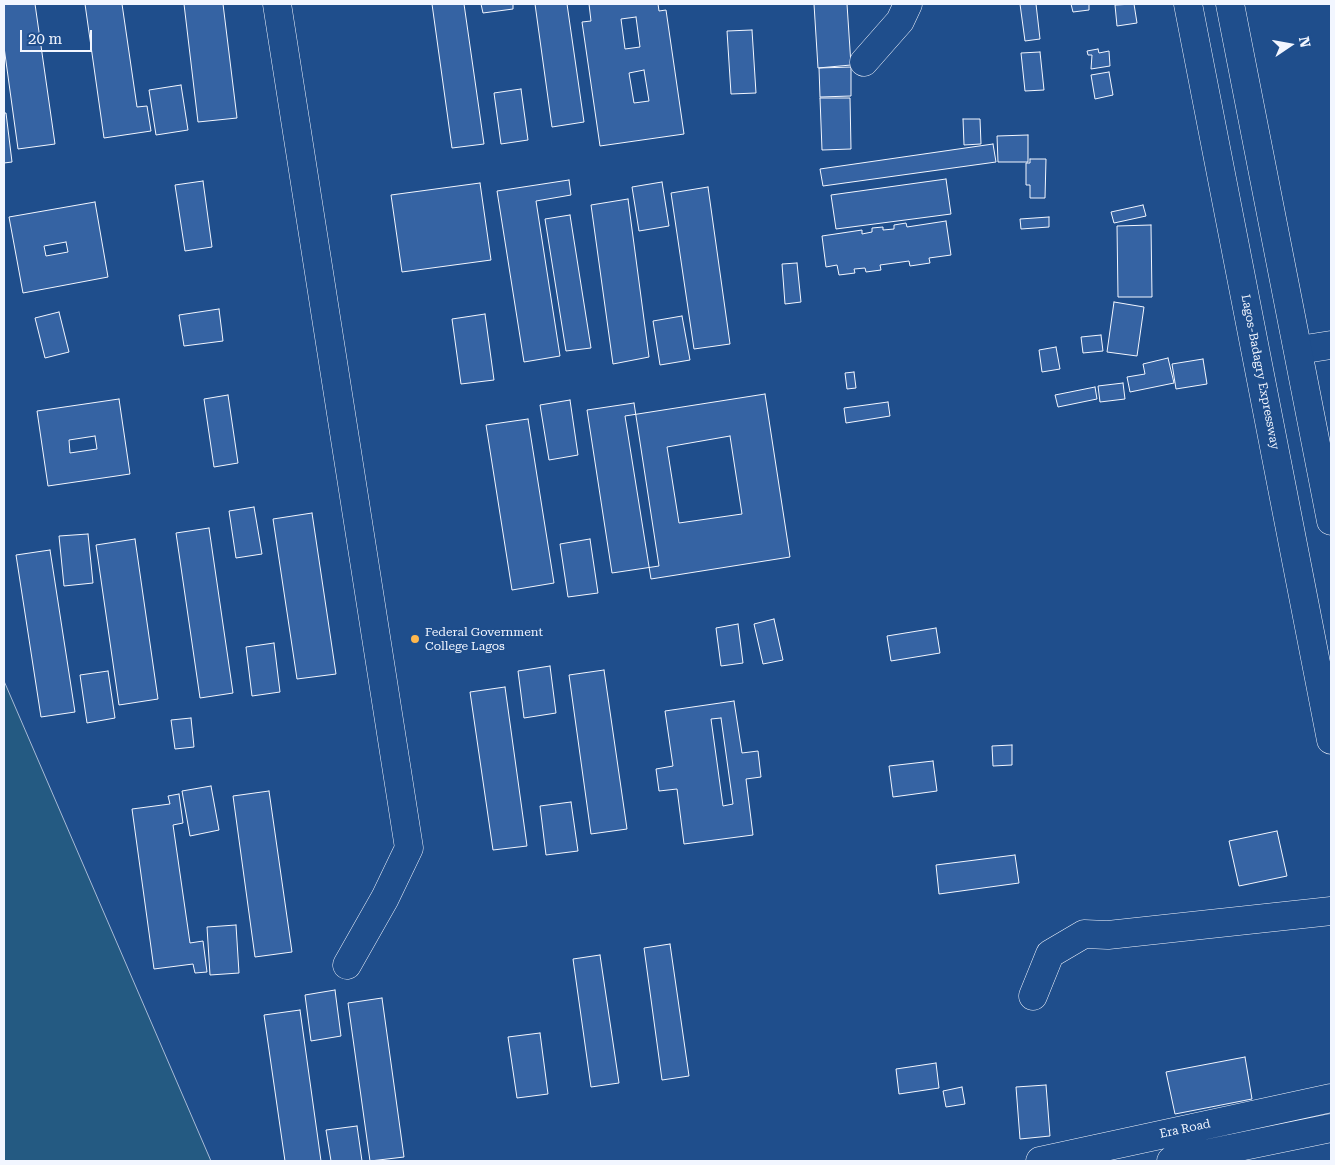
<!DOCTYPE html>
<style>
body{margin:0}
#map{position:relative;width:1335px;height:1165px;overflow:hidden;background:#1f4e8c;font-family:"Roboto Serif",serif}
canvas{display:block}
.frame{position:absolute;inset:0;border:5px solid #f2f6ff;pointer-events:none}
.north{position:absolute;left:1265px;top:20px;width:50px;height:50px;-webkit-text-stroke:4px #1f4e8c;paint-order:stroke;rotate:78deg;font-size:14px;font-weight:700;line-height:20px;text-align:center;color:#f2f6ff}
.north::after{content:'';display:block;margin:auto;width:18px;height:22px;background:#f2f6ff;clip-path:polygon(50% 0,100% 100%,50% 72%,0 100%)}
.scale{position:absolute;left:20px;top:30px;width:72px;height:22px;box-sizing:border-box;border:2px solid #f2f6ff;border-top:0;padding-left:6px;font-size:15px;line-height:18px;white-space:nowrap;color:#f2f6ff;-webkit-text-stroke:4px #1f4e8c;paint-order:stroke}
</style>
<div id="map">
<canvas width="1335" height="1165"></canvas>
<div class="frame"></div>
<div class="north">N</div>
<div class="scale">20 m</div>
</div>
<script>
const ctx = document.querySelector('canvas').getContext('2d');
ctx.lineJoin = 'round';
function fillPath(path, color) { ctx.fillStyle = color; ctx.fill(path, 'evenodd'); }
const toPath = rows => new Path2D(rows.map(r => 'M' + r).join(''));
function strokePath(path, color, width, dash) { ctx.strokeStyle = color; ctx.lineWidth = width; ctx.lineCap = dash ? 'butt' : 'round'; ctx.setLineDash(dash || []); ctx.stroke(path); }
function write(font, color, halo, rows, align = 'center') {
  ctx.font = font + ' "Roboto Serif",serif'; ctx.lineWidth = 4; ctx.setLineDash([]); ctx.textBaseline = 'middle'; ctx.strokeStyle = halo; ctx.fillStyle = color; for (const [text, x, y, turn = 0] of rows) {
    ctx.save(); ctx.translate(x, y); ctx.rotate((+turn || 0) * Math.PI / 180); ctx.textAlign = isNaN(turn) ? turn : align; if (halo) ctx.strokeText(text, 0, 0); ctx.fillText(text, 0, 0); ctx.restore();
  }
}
const green = toPath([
 [4,681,211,1161,4,1161,4,681]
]);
fillPath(green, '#245a82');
strokePath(green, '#a8bbd7', 1);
const building = toPath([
 [4,4,35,4,55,144,18,149,4,47,4,4],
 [85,4,122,4,137,107,147,106,151,131,104,138,85,4],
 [184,4,223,4,237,118,198,122,184,4],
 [432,4,464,4,484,144,452,148,432,4],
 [481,4,513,4,513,9,483,13,481,4],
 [535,4,567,4,584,122,552,127,535,4],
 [589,4,658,4,659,11,666,10,684,134,600,146,582,22,591,21,589,4],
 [636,17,640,47,625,49,621,19,636,17],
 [644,70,649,101,634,103,629,73,644,70],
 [814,4,847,4,851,65,818,68,814,4],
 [1020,4,1036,4,1040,39,1025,41,1020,4],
 [1071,4,1089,4,1089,10,1073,12,1071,4],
 [1134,4,1137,23,1117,26,1115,5,1134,4],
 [752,30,756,93,731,94,727,31,752,30],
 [1098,49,1099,53,1109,51,1110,66,1091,69,1092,55,1088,55,1087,51,1098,49],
 [1040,52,1044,90,1025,91,1021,53,1040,52],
 [851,67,851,96,820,97,819,68,851,67],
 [1109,72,1113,95,1095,99,1091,75,1109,72],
 [181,85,188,130,156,135,149,90,181,85],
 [521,89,528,140,501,144,494,93,521,89],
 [820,98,850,98,851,149,822,150,820,98],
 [4,113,6,113,12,162,4,163,4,113],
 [963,119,980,119,981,144,964,145,963,119],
 [1028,135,1028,162,998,162,997,136,1028,135],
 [993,144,996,162,823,186,820,169,993,144],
 [1030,159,1046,159,1045,198,1030,198,1030,185,1026,185,1026,163,1030,163,1030,159],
 [946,179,951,214,836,229,831,195,946,179],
 [569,180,571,195,536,201,560,356,524,362,497,191,569,180],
 [203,181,212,247,185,251,175,185,203,181],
 [662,182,669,226,639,231,632,187,662,182],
 [480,183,491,260,402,272,391,195,480,183],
 [708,187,730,344,694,349,671,193,708,187],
 [628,199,649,357,613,364,591,205,628,199],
 [95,202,108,277,23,293,9,217,95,202],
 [66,242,68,252,46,256,44,246,66,242],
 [1143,205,1146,216,1114,223,1111,212,1143,205],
 [570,215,591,348,566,351,545,219,570,215],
 [1049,217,1049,227,1021,229,1020,219,1049,217],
 [946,221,951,255,929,258,930,263,910,266,909,261,880,265,881,270,866,272,865,268,854,269,855,273,839,275,837,265,826,267,822,236,862,230,862,234,872,232,872,228,883,227,883,230,894,229,894,225,906,223,907,227,946,221],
 [1151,225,1152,297,1118,297,1117,226,1151,225],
 [797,263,801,302,785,304,782,264,797,263],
 [1114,302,1144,307,1137,356,1107,352,1114,302],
 [219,309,223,341,184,346,179,315,219,309],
 [59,312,69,352,45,358,35,318,59,312],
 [485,314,494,380,461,384,452,319,485,314],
 [682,316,690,360,660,365,653,321,682,316],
 [1101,335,1103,351,1083,353,1081,337,1101,335],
 [1056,347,1060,369,1042,372,1039,350,1056,347],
 [1168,358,1174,383,1130,392,1127,377,1145,374,1143,364,1168,358],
 [1203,359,1207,384,1176,389,1172,364,1203,359],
 [854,372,856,388,847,389,845,373,854,372],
 [1123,383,1125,399,1100,402,1098,386,1123,383],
 [1095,387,1097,399,1058,407,1055,395,1095,387],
 [765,394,790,557,651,579,625,416,765,394],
 [730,436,742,514,679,523,667,447,730,436],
 [228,395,238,463,214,467,204,399,228,395],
 [119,399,130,474,48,486,37,411,119,399],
 [95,436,97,449,70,453,69,440,95,436],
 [570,400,578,455,549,460,540,405,570,400],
 [888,402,890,416,846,423,844,408,888,402],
 [634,403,659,566,612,573,587,410,634,403],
 [528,419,554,583,512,590,486,425,528,419],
 [254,507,262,554,236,558,229,511,254,507],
 [312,513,336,674,297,679,273,519,312,513],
 [209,528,233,693,200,698,176,533,209,528],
 [88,534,93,583,64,586,59,536,88,534],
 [135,539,158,699,119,705,96,545,135,539],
 [590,539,598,593,568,597,560,544,590,539],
 [50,550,75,712,41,717,16,555,50,550],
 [774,619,783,660,763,664,754,624,774,619],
 [738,624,743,663,721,666,716,628,738,624],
 [936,628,940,653,891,661,887,636,936,628],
 [274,643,280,692,252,696,246,647,274,643],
 [550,666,556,713,524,718,518,671,550,666],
 [604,670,627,829,591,834,569,675,604,670],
 [108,671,115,718,87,723,80,675,108,671],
 [505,687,527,846,493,850,470,692,505,687],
 [734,701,742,753,758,751,761,777,746,779,753,835,684,844,677,789,659,791,656,769,673,766,665,711,734,701],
 [721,718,733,804,723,806,711,719,721,718],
 [191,718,194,747,175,749,171,720,191,718],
 [1012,745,1012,765,993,766,992,746,1012,745],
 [933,761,937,791,893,797,889,766,933,761],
 [211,786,219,830,190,836,182,791,211,786],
 [269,791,292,952,255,957,233,796,269,791],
 [179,794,183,823,173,825,190,943,203,941,207,972,195,973,193,964,154,969,132,809,170,804,168,796,179,794],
 [571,802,578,851,546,855,540,806,571,802],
 [1277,831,1287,876,1239,886,1229,841,1277,831],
 [1015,855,1019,883,939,894,936,865,1015,855],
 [236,925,239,973,210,975,207,927,236,925],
 [670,944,689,1076,662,1080,644,948,670,944],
 [600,955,619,1083,591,1087,573,959,600,955],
 [335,990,341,1036,311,1041,305,995,335,990],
 [382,998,404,1157,370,1161,348,1003,382,998],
 [300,1010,321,1161,285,1161,264,1015,300,1010],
 [540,1033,548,1094,517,1098,508,1037,540,1033],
 [1245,1057,1252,1099,1175,1114,1166,1072,1245,1057],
 [936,1063,939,1088,899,1094,896,1069,936,1063],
 [1046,1085,1050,1136,1020,1139,1016,1087,1046,1085],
 [962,1087,965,1104,946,1107,943,1091,962,1087],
 [357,1126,362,1161,331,1161,326,1130,357,1126]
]);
fillPath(building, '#3563a3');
strokePath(building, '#f2f6ff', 1);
const minor = toPath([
 [277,4,409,848,385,898,347,965],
 [864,62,900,21,908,4],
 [1299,350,1331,345],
 [1033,996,1050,954,1084,934,1108,935,1331,911]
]);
const major = toPath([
 [1040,1161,1331,1098],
 [1171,1161,1331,1128]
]);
const highway = toPath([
 [1188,4,1331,740],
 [1230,4,1331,521]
]);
strokePath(minor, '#f2f6ff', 29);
strokePath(major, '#f2f6ff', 29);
strokePath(highway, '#f2f6ff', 29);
strokePath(minor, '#1f4e8c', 28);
strokePath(major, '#1f4e8c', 28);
strokePath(highway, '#1f4e8c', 28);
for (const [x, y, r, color] of [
 [415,639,5,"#ffb74d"]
]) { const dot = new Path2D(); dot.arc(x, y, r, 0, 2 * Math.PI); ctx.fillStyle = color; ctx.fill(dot); strokePath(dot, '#1f4e8c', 2); }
write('12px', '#f2f6ff', '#1f4e8c', [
 ["Lagos-Badagry Expressway",1260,372,79],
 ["Era Road",1185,1129,-12]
]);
write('12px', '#f2f6ff', '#1f4e8c', [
 ["Federal Government",425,632],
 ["College Lagos",425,646]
], 'left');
</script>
